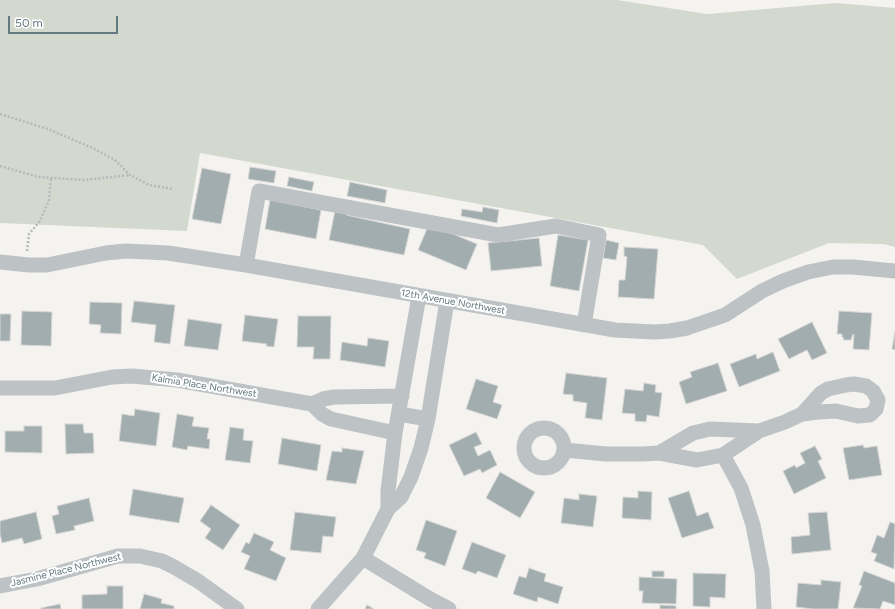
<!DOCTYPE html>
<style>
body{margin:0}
#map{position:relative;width:895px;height:609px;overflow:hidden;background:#f4f3f0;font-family:Figtree,sans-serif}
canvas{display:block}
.scale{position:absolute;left:8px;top:16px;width:110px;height:18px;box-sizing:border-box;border:2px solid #647980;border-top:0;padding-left:5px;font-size:12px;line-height:14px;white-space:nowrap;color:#647980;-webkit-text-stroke:3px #fff;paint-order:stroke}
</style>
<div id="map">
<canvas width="895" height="609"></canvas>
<div class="scale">50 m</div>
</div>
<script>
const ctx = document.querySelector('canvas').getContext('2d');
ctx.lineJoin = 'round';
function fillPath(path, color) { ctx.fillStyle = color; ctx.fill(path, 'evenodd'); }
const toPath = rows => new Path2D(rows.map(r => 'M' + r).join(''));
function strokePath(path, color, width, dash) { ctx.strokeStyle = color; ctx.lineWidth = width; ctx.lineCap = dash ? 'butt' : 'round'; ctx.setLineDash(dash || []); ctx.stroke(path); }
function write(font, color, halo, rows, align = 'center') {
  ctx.font = font + ' Figtree,sans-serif'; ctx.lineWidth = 4; ctx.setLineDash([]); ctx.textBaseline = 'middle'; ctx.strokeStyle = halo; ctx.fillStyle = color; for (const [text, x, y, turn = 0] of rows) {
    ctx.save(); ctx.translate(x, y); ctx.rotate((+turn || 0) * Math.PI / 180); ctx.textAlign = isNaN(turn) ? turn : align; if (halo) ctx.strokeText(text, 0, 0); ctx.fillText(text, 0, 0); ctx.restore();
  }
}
fillPath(toPath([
 [0,0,617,0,707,14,836,3,895,8,895,247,883,244,829,243,737,279,703,245,200,153,187,231,0,223]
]), '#d4d9cf');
const building = toPath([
 [250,167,276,171,274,183,248,179,250,167],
 [202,168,231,174,221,224,192,219,202,168],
 [289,177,314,182,312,191,287,186,289,177],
 [350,182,387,190,385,203,347,196,350,182],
 [270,200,321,210,316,239,265,229,270,200],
 [483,207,499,210,497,223,461,216,462,209,482,212,483,207],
 [335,211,346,213,346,215,410,229,404,255,329,240,335,211],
 [429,224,477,244,466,270,418,250,429,224],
 [558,235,588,240,579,291,550,286,558,235],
 [539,238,542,266,491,271,488,243,539,238],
 [606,240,619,243,616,260,603,258,606,240],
 [624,247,658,249,654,299,618,297,619,280,625,280,627,257,624,256,624,247],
 [134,301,175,305,170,344,154,342,156,325,131,322,134,301],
 [90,302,122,303,121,334,100,333,101,325,89,324,90,302],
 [22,311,52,312,51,346,21,345,22,311],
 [839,311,872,313,869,350,853,349,854,335,853,334,851,340,843,340,844,338,842,337,842,334,837,334,839,311],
 [0,314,11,314,10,341,0,341,0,314],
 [245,315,278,319,274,347,266,346,267,344,242,341,245,315],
 [298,316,331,316,330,359,313,359,314,347,297,347,298,316],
 [188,319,222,324,218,350,184,346,188,319],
 [812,322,827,353,812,360,807,350,789,359,778,339,812,322],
 [895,331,895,350,892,349,895,331],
 [368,338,389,341,385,367,340,360,342,342,367,346,368,338],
 [773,352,780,371,739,387,730,364,756,354,757,359,773,352],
 [718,363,727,391,686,404,679,382,692,377,690,372,718,363],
 [566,373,607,378,602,420,585,418,587,403,573,401,573,395,563,394,566,373],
 [476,379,498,386,493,402,502,405,497,419,466,409,476,379],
 [644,383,656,385,655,392,662,393,659,417,647,415,646,422,635,421,635,414,622,413,625,389,643,391,644,383],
 [135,409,160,413,156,446,119,441,122,414,134,416,135,409],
 [177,414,194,417,192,426,209,428,207,439,210,439,209,449,188,446,187,450,172,447,177,414],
 [65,424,83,424,84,433,93,433,94,453,66,454,65,424],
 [24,426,42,426,42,453,5,452,5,431,24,431,24,426],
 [230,427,244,429,243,440,253,441,250,463,225,460,230,427],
 [476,432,482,444,474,447,478,456,490,450,497,465,482,473,480,469,464,476,449,445,476,432],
 [282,438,321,445,317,471,278,464,282,438],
 [863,445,864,448,877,446,882,475,849,480,843,448,863,445],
 [815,446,822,459,818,461,826,478,794,494,783,471,795,465,796,468,805,463,800,453,815,446],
 [342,448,364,451,356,484,326,480,332,451,342,452,342,448],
 [500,472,535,492,520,518,486,498,500,472],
 [133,489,184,498,179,523,129,515,133,489],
 [638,491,652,492,651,520,622,518,623,497,638,498,638,491],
 [689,491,697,516,708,512,714,528,682,538,668,498,689,491],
 [579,494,597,496,593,527,561,523,564,498,579,500,579,494],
 [89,498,94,521,74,526,75,530,56,534,52,516,59,514,57,506,89,498],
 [211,505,240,525,223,550,205,538,211,529,200,521,211,505],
 [36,512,42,539,24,544,22,538,2,543,0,534,0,521,36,512],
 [295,512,336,517,333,537,323,536,321,553,290,550,295,512],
 [827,512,831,550,792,554,791,537,810,535,808,513,827,512],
 [426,520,457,531,445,566,424,558,426,553,416,550,426,520],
 [890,522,895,524,894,569,874,561,877,554,871,552,877,535,884,538,890,522],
 [254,533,274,542,270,550,286,558,276,581,244,569,250,556,241,552,246,542,249,544,254,533],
 [472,542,506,555,497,578,478,571,476,574,462,569,472,542],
 [529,568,546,574,544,581,563,587,558,604,538,597,537,602,513,594,519,576,526,578,529,568],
 [652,571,664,571,664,577,652,577,652,571],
 [864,571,895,583,895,605,883,601,880,609,853,608,862,586,859,585,864,571],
 [693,573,726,574,725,598,710,597,710,607,693,606,693,573],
 [639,577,677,579,676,604,642,603,643,591,639,591,639,577],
 [821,580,841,582,838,609,813,609,796,607,798,583,821,585,821,580],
 [107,586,123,586,123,609,82,609,82,595,107,594,107,586],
 [144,594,162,599,161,603,174,606,174,609,140,609,144,594],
 [60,604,61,609,41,609,41,608,60,604],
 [367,605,374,609,365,609,367,605],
 [660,605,676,606,676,609,660,609,660,605]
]);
fillPath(building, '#a2adb0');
strokePath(building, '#d5d5d3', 1);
strokePath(toPath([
 [0,114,48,129,93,148,115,160,130,175,149,185,173,189],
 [0,166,39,177,84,180,130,175],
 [27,251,29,234,40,221,49,200,51,178]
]), '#b5b9ba', 2.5, [2, 2]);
strokePath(toPath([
 [0,262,29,265,47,265,106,253,126,251,168,253,246,265,615,330,654,332,670,331,687,328,725,315,762,291,783,281,808,272,833,267,853,267,895,271],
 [246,265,259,191,498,235,556,226,599,235,584,325],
 [0,388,55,388,112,377,132,376,177,380,312,404,323,399,334,397,402,396],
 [312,404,322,414,331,419,395,433],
 [399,414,428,419],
 '524 448a20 20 0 1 1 40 0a20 20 0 1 1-40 0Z',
 [759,431,710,429,693,433,659,453,697,460,723,455,759,431,785,422,802,414,818,412,836,411,858,416,870,415,876,409,878,400,873,391,866,386,854,384,846,385,828,389,821,393,802,414],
 [565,450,606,454,643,454,659,453],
 [723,455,741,488,753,525,762,571,764,609],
 [388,509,388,491,395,433,419,296],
 [363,558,430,599,449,609],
 [0,586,37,579,118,556,140,556,162,561,174,567,198,581,237,609],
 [318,609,363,558,388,509,401,497,411,477,421,448,428,419,447,301]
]), '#bdc2c4', 15);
write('10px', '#647980', '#fff', [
 ["12th Avenue Northwest",453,302,10],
 ["Kalmia Place Northwest",204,386,9],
 ["Jasmine Place Northwest",66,570,-14]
]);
</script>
